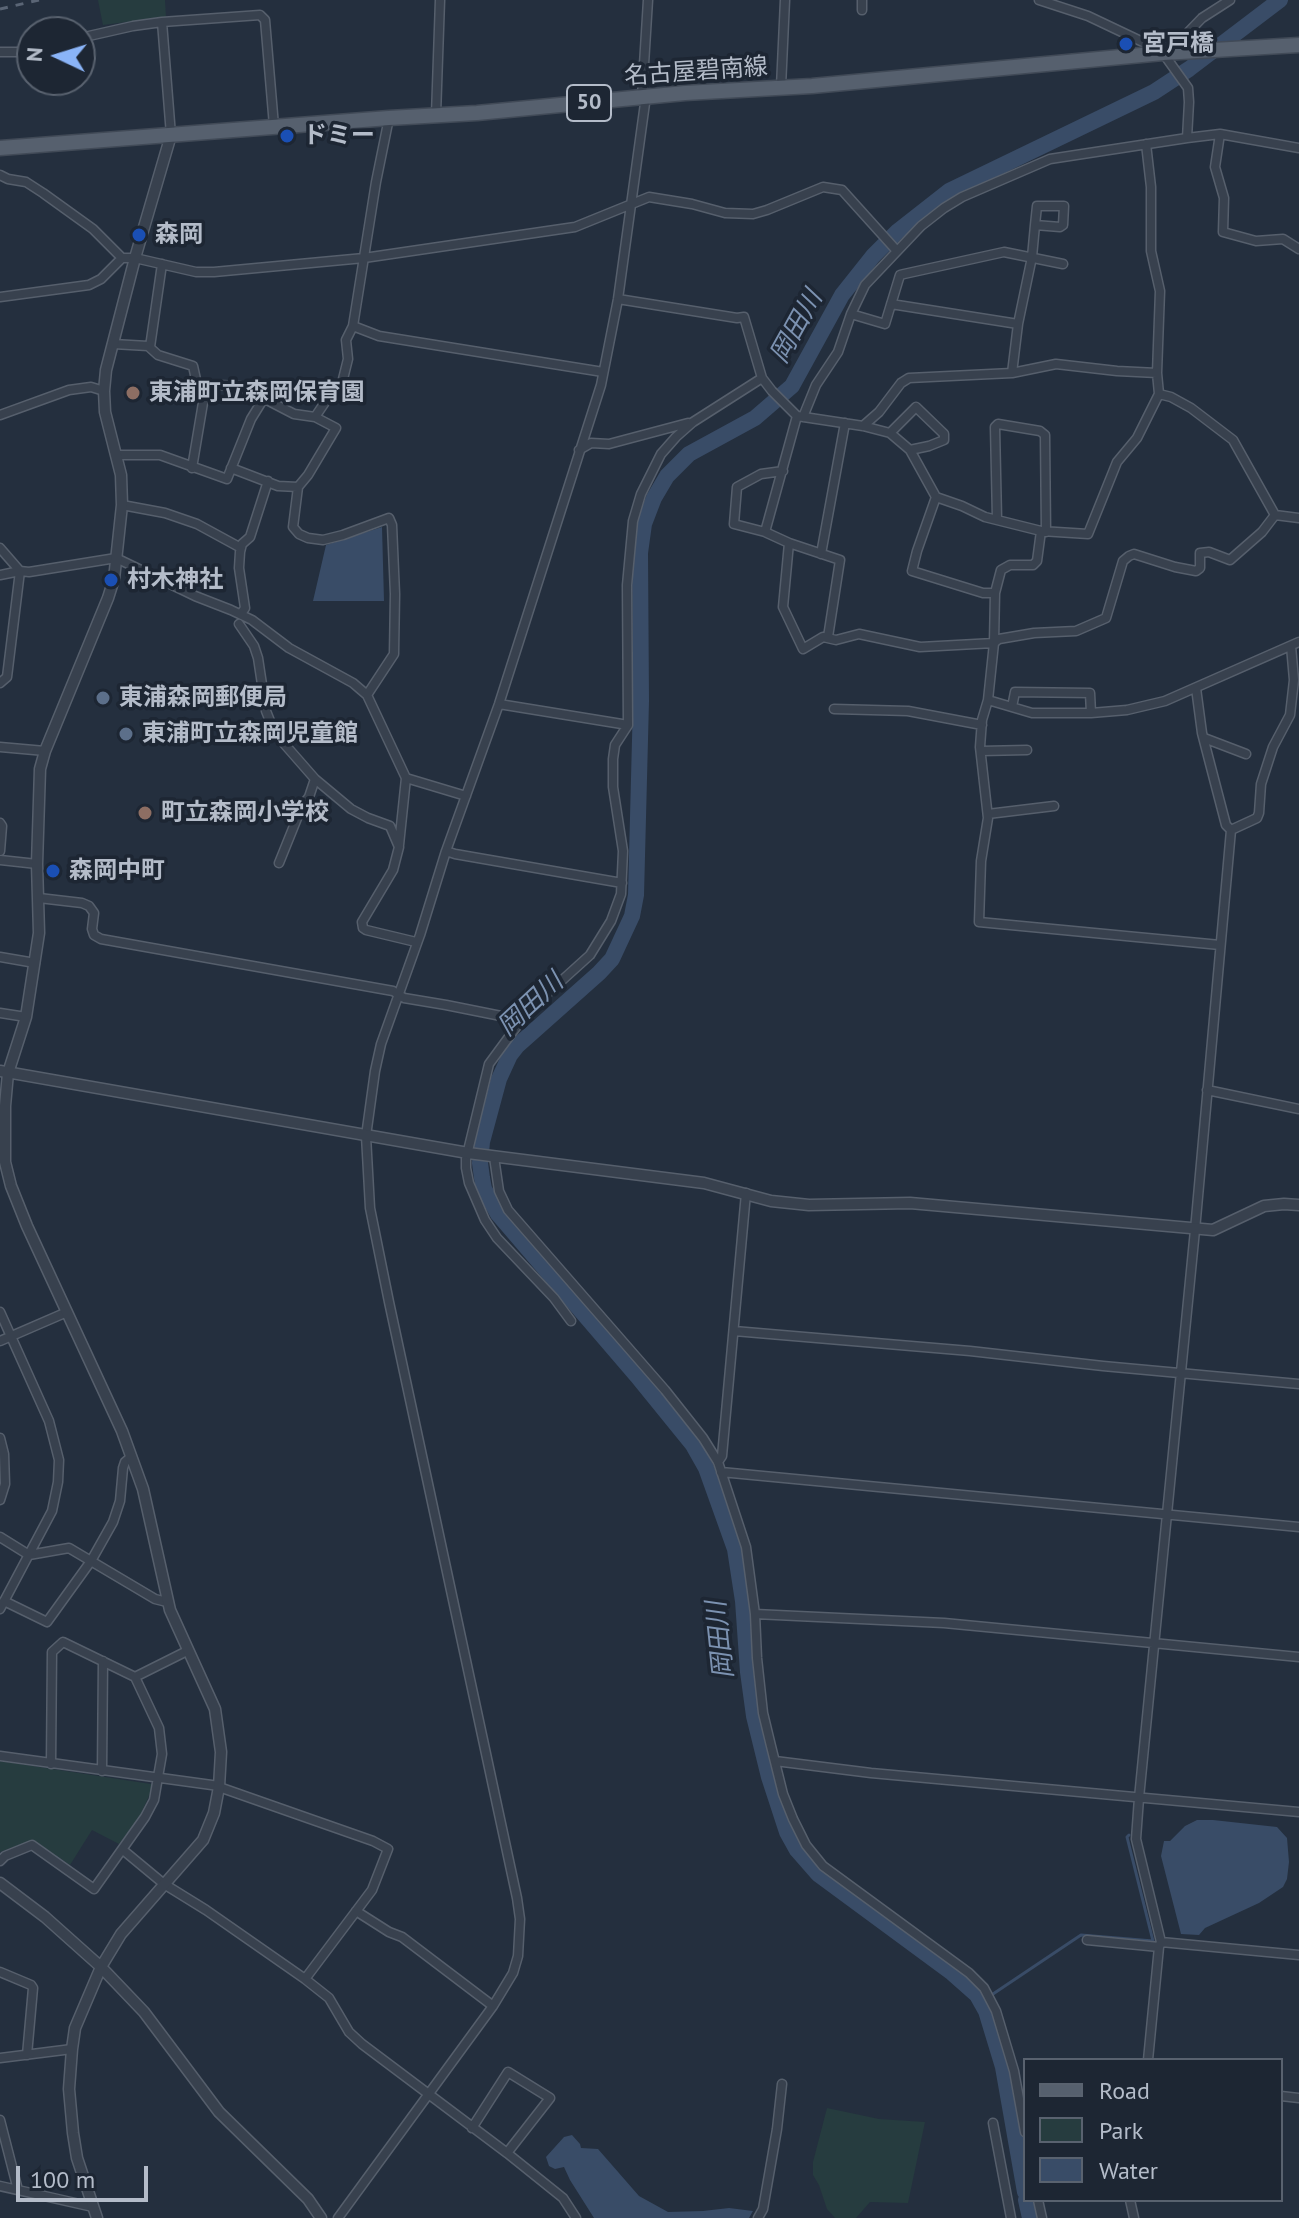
<!DOCTYPE html>
<meta charset="utf-8">
<style>
body{margin:0}
#map{position:relative;width:1299px;height:2218px;overflow:hidden;background:#242f3e;font-family:"PT Sans",sans-serif}
canvas{display:block}
.legend{position:absolute;left:1023px;top:2058px;width:260px;height:144px;box-sizing:border-box;background:#1d2633;border:2px solid #59626f;margin:0;padding:10px 14px;list-style:none;font-size:24px;color:#b4bcc9}
.legend li{display:flex;align-items:center;gap:16px;height:40px}
.legend b{width:40px;border:2px solid #59626f}
.north{position:absolute;left:16px;top:16px;width:80px;height:80px;box-sizing:border-box;background:#1d2633;border:2px solid #59626f;border-radius:50%;rotate:274deg;font-size:22px;font-weight:700;line-height:32px;text-align:center;color:#b4bcc9}
.north::after{content:'';display:block;margin:auto;width:28px;height:36px;background:#8ab4f8;clip-path:polygon(50% 0,100% 100%,50% 72%,0 100%)}
.scale{position:absolute;left:16px;top:2166px;width:132px;height:36px;box-sizing:border-box;border:4px solid #b4bcc9;border-top:0;padding-left:10px;font-size:24px;line-height:28px;white-space:nowrap;color:#b4bcc9;-webkit-text-stroke:6px #1d2633;paint-order:stroke}
</style>
<div id="map">
<canvas width="1299" height="2218"></canvas>
<ul class="legend">
<li><b style="height:10px;background:#56606e"></b>Road</li>
<li><b style="height:22px;background:#263c3f"></b>Park</li>
<li><b style="height:22px;background:#394c67"></b>Water</li>
</ul>
<div class="north">N</div>
<div class="scale">100 m</div>
</div>
<script>
const ctx = document.querySelector('canvas').getContext('2d');
ctx.lineJoin = 'round';
function fillPath(path, color) { ctx.fillStyle = color; ctx.fill(path, 'evenodd'); }
const toPath = rows => new Path2D(rows.map(r => 'M' + r).join(''));
function strokePath(path, color, width, dash) { ctx.strokeStyle = color; ctx.lineWidth = width; ctx.lineCap = dash ? 'butt' : 'round'; ctx.setLineDash(dash || []); ctx.stroke(path); }
function write(font, color, halo, rows, align = 'center') {
  ctx.font = font + ' "PT Sans","Noto Sans JP",sans-serif'; ctx.lineWidth = 7; ctx.setLineDash([]); ctx.textBaseline = 'middle'; ctx.strokeStyle = halo; ctx.fillStyle = color; for (const [text, x, y, turn = 0] of rows) {
    ctx.save(); ctx.translate(x, y); ctx.rotate((+turn || 0) * Math.PI / 180); ctx.textAlign = isNaN(turn) ? turn : align; if (halo) ctx.strokeText(text, 0, 0); ctx.fillText(text, 0, 0); ctx.restore();
  }
}
fillPath(toPath([
 [98,0,165,0,166,17,103,25],
 [0,1761,151,1784,153,1787,139,1818,119,1844,92,1830,70,1865,33,1840,0,1852],
 [827,2108,879,2119,925,2122,908,2203,870,2202,856,2218,835,2218,827,2209,819,2185,813,2175,813,2162]
]), '#263c3f');
fillPath(toPath([
 [382,527,384,601,313,601,326,545],
 [1197,1820,1213,1820,1277,1827,1287,1838,1289,1862,1287,1879,1283,1887,1259,1903,1205,1928,1199,1935,1181,1934,1161,1856,1164,1841,1170,1841,1185,1826],
 [572,2135,580,2144,581,2148,598,2149,639,2196,668,2212,703,2211,729,2208,753,2211,749,2218,594,2218,570,2180,564,2167,555,2169,549,2166,546,2157,564,2137]
]), '#394c67');
strokePath(toPath([
 [981,2002,1081,1935,1153,1941,1127,1837,1129,1835]
]), '#394c67', 3);
strokePath(toPath([
 [1025,2192,1003,2067,986,2011,977,1995,951,1972,818,1874,797,1850,787,1832,769,1777,754,1716,748,1672,743,1601,735,1549,706,1468,693,1445,637,1376,498,1214,484,1189,482,1178,480,1163,482,1142,499,1079,510,1055,517,1046,599,973,612,959,632,916,636,895,641,701,640,553,644,524,654,498,667,476,689,454,755,418,792,386,842,295,873,256,898,231,949,191,1154,92,1189,69,1280,0],
 [1026,2200,1030,2218]
]), '#394c67', 16);
const minor = toPath([
 [1039,0,1088,16,1147,44,1149,54],
 [862,10,862,0],
 [162,22,171,135],
 [80,38,133,26,162,22,260,15,265,20,274,126],
 [0,52,18,52,32,49],
 [1169,52,1202,18,1230,0],
 [1163,53,1188,88,1189,102,1187,138],
 [781,87,785,0],
 [642,97,648,0],
 [436,115,440,0],
 [1220,134,1215,167,1224,198,1223,232,1256,241,1283,239,1299,249],
 [0,175,8,179,26,182,43,193,93,229,122,258,135,258,196,272,214,272,364,258,575,227,649,197,692,204,725,213,753,214,767,210,823,187,842,190,897,251],
 [0,297,89,285,101,279,122,258],
 [618,299,737,318,744,317,762,378,772,391,797,416,863,426,890,433,910,450,936,497,962,506,985,517,1041,531,1088,534,1117,462,1137,438,1159,394,1157,373,1160,291,1151,251,1151,187,1146,144],
 [891,304,1018,324],
 [851,314,885,324,900,275,904,274,1004,252,1063,264],
 [353,326,379,336,603,372],
 [113,344,148,346,158,355,193,366,197,384,240,386,294,414,315,417,336,428,308,475,298,487,293,527,299,534,308,538,323,540,343,535,389,518,392,525,395,594,394,654,367,695],
 [150,347,162,264],
 [1012,373,1018,324,1032,257,1035,225,1037,206,1064,206,1063,225,1060,227,1035,225],
 [1159,394,1171,397,1191,408,1233,440,1275,515],
 [0,415,69,390,91,387,104,391],
 [315,417,334,389,342,383,348,359,346,340,353,326,376,182,389,118],
 [803,417,816,385,838,352,851,314,865,285,921,226,944,208,962,197,1050,159,1187,138,1220,134,1299,148],
 [863,426,879,412,901,383,909,378,1012,373,1056,364,1117,371,1157,373],
 [890,433,916,407,944,434,944,440,929,446,910,450],
 [579,450,591,443,609,444,688,423],
 [116,455,160,455,227,479,251,419,264,398],
 [192,468,206,385],
 [231,468,278,486,298,487],
 [783,471,761,474,737,487,734,524,765,532,789,543,783,607,803,649,823,637,836,640,859,634,920,647,994,643,999,639,1034,633,1076,631,1106,618,1123,561,1129,556,1134,554,1175,567,1196,571,1200,568,1200,553,1209,552,1230,560,1262,532,1275,515],
 [936,497,917,551,912,571,983,593,995,593],
 [122,505,165,513,197,524,241,548],
 [1275,515,1299,518],
 [997,519,995,427,998,424,1040,431,1045,435,1046,532],
 [1041,531,1037,561,1033,565,1010,565,1001,570,995,593,994,643,988,700,982,720,980,747,988,818,981,861,979,922,1220,945],
 [765,532,797,416],
 [789,543,840,560,828,637],
 [0,548,20,571,7,677,0,683],
 [821,554,845,423],
 [0,575,20,571,29,572,116,558,195,596,231,610,252,620,289,648,353,683,367,695,406,778,466,796],
 [241,614,245,608,239,568,240,552,242,544,250,537,268,481],
 [239,624,254,646,258,658,266,711,270,721,280,739,315,779,351,809,368,818,390,826,399,847,393,870,362,922,363,928,366,930,416,942],
 [1196,688,1202,733,1226,825,1230,829],
 [988,700,1032,713,1091,713,1127,710,1165,701,1299,642],
 [499,704,628,725],
 [1012,707,1015,692,1090,693,1091,713],
 [834,709,908,711,982,725],
 [1204,738,1246,754],
 [0,747,45,751],
 [981,751,1027,750],
 [988,814,1054,806],
 [0,823,2,826,0,851],
 [399,845,406,778],
 [446,851,455,854,622,883],
 [0,860,37,864],
 [279,863,302,806,309,797,315,779],
 [39,898,82,903,89,906,94,913,92,929,94,935,101,939,393,991,404,998,446,1005,516,1019,520,1022],
 [0,957,35,963],
 [0,1013,26,1017],
 [1207,1090,1299,1109],
 [494,1157,499,1191,508,1210,665,1390,703,1438,718,1462,746,1547,755,1614,757,1658,763,1713,771,1746,783,1794,793,1819,806,1845,823,1866,969,1973,984,1988,996,2011,1014,2071,1025,2132],
 [0,1312,49,1421,59,1460,58,1482,52,1511,0,1609],
 [571,1321,554,1298,497,1238,485,1220,469,1183,466,1168,466,1159,489,1064,528,1011,590,955,611,921,621,894,623,851,613,787,613,759,615,745,628,725,627,585,633,521,641,494,661,454,676,437,693,422,762,378],
 [734,1331,970,1351,1103,1366,1299,1384],
 [0,1341,67,1312],
 [0,1438,4,1454,5,1484,0,1500],
 [718,1462,722,1456,746,1193],
 [721,1472,1299,1527],
 [0,1537,29,1555,69,1548,155,1599,167,1602],
 [4,1601,47,1622,91,1561,113,1522,120,1501,123,1468,125,1462,131,1457],
 [755,1614,944,1623,1299,1657],
 [135,1677,187,1651],
 [0,1756,219,1786],
 [775,1761,871,1773,1299,1812],
 [102,1771,103,1661],
 [219,1787,373,1841,388,1849,372,1890,305,1979],
 [123,1850,164,1884,206,1910,305,1979,329,1998,349,2032,362,2044,507,2153,563,2198,576,2218],
 [0,1861,5,1856,32,1845,94,1889,145,1817,154,1800,162,1754,159,1728,135,1677,63,1642,52,1652,51,1764],
 [356,1911,389,1932,402,1937,493,2006],
 [1087,1940,1159,1947],
 [1161,1942,1299,1955],
 [0,1972,31,1985,33,1988,27,2055],
 [0,2058,72,2049],
 [1148,2060,1159,1947,1161,1942,1136,1839,1139,1798,1195,1230,1231,830,1257,818,1259,813,1261,784,1273,747,1290,715,1294,680,1291,646],
 [1281,2096,1299,2098],
 [0,2120,18,2190],
 [993,2123,1011,2218],
 [472,2128,508,2072,550,2098,507,2153],
 [0,2186,93,2207],
 [1038,2200,1042,2218],
 [1130,2200,1134,2218],
 [338,2218,493,2006,513,1973,518,1956,520,1919,517,1898,389,1302,370,1208,366,1136,375,1071,381,1044,420,935,446,851,499,704,601,385,618,299,646,96],
 [758,2218,763,2209,777,2129,782,2084]
]);
const tertiary = toPath([
 [0,1071,468,1153,704,1183,771,1201,809,1205,910,1203,1213,1230,1264,1206,1284,1204,1299,1205],
 [0,1883,45,1917,101,1967,144,2012,219,2112,308,2199,321,2218],
 [97,2218,77,2158,73,2133,69,2089,72,2049,75,2028,101,1967,121,1934,203,1840,214,1813,219,1787,221,1752,215,1709,170,1610,143,1489,122,1431,27,1226,11,1186,5,1162,5,1106,8,1073,26,1017,39,933,37,864,40,769,45,751,108,598,114,579,122,505,121,475,105,412,104,391,106,370,135,258,171,135]
]);
const primary = toPath([
 [0,148,389,118,477,113,685,93,812,86,1163,53,1299,45]
]);
strokePath(minor, '#565f6c', 11);
strokePath(tertiary, '#565f6c', 13);
strokePath(primary, '#414a57', 17);
strokePath(minor, '#38414e', 8);
strokePath(tertiary, '#38414e', 10);
strokePath(primary, '#56606e', 14);
strokePath(toPath([
 [0,9,39,0]
]), '#5a6575', 3, [8, 8]);
for (const [x, y, r, color] of [
 [1126,44,8,"#1a4fb4"],
 [287,136,8,"#1a4fb4"],
 [139,235,8,"#1a4fb4"],
 [133,393,8,"#8d6e63"],
 [111,580,8,"#1a4fb4"],
 [103,698,8,"#5c6f8a"],
 [126,734,8,"#5c6f8a"],
 [145,813,8,"#8d6e63"],
 [53,871,8,"#1a4fb4"]
]) { const dot = new Path2D(); dot.arc(x, y, r, 0, 2 * Math.PI); ctx.fillStyle = color; ctx.fill(dot); strokePath(dot, '#1d2633', 3); }
for (const [x, y, w] of [
 [589,103,44]
]) { const box = new Path2D(); box.roundRect(x - w / 2, y - 18, w, 36, 6); ctx.fillStyle = '#1d2633'; ctx.fill(box); strokePath(box, '#b4bcc9', 2); }
write('bold 22px', '#b4bcc9', null, [
 ["50",589,103]
]);
write('bold 24px', '#b4bcc9', '#1d2633', [
 ["宮戸橋",1142,44],
 ["ドミー",303,136],
 ["森岡",155,235],
 ["東浦町立森岡保育園",149,393],
 ["村木神社",127,580],
 ["東浦森岡郵便局",119,698],
 ["東浦町立森岡児童館",142,734],
 ["町立森岡小学校",161,813],
 ["森岡中町",69,871]
], 'left');
write('24px', '#b4bcc9', '#1d2633', [
 ["名古屋碧南線",696,72,-4]
]);
write('italic 26px', '#7c92b1', '#1d2633', [
 ["岡田川",797,327,-61],
 ["岡田川",531,1005,-43],
 ["岡田川",721,1640,-96]
]);
</script>
